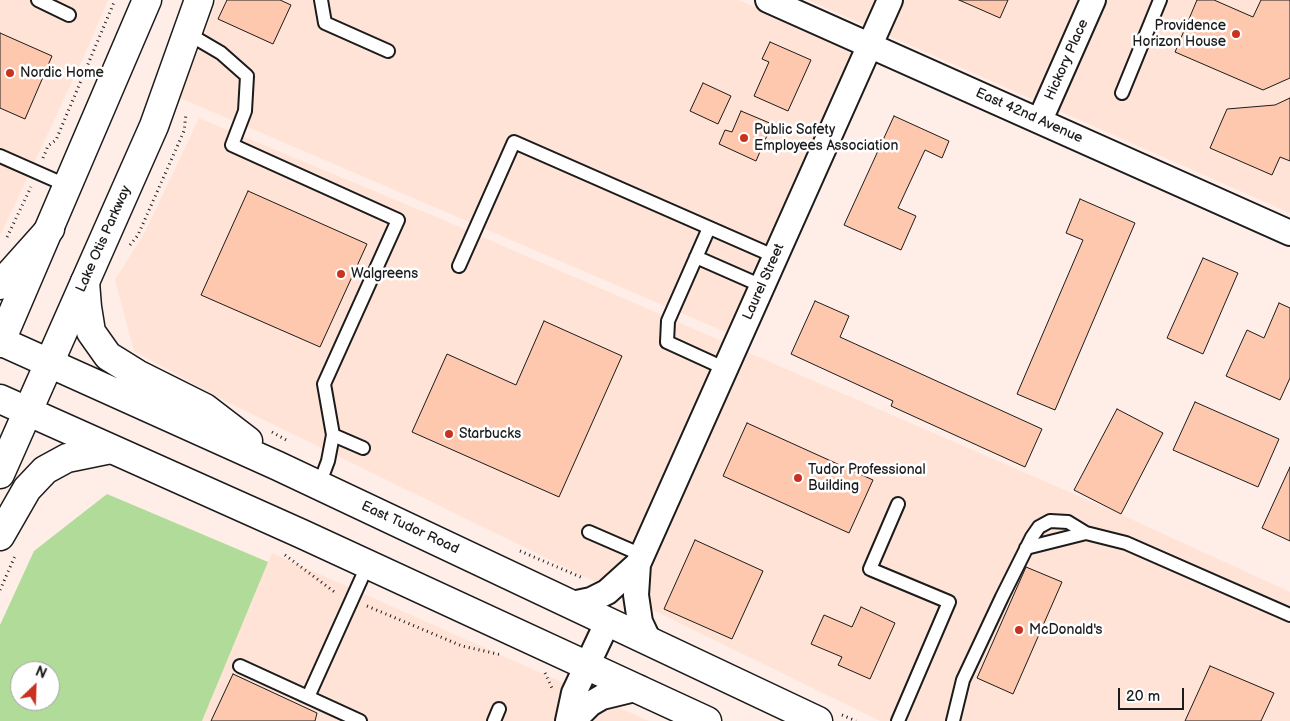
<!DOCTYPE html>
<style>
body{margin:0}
#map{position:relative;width:1290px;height:721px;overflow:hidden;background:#ffeee7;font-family:"Balsamiq Sans",sans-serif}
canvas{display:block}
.north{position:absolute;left:10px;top:661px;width:50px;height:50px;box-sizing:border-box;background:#fff;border:1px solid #a4a4a4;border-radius:50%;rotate:24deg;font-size:14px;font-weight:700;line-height:20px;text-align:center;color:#1c1c1c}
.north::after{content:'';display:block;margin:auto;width:18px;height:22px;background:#c8321e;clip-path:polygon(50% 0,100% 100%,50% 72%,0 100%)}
.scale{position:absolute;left:1118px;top:688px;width:66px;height:22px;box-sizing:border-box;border:2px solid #1c1c1c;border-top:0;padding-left:6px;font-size:15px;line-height:18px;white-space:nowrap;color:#1c1c1c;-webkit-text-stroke:4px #fff;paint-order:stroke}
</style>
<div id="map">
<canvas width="1290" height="721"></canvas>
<div class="north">N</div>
<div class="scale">20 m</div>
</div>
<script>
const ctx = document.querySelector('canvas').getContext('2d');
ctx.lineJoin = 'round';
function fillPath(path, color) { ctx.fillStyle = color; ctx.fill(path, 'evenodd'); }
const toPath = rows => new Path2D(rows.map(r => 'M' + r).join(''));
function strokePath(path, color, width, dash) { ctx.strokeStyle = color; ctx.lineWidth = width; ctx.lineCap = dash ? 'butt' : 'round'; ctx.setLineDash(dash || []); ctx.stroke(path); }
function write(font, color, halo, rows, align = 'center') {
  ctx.font = font + ' "Balsamiq Sans",sans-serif'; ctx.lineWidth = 5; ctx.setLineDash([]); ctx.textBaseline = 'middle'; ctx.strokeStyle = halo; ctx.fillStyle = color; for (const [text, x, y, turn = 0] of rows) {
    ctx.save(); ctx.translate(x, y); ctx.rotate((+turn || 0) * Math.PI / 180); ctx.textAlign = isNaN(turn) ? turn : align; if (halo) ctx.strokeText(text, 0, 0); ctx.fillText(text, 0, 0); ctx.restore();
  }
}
fillPath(toPath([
 [0,0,108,0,85,54,0,236],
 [217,0,739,0,855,51,730,334,180,98],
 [808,0,1290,0,1290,213],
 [199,118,434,216,1120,514,1290,592,1290,721,880,721,223,400,134,351,115,280,145,232],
 [272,553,649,721,202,721]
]), '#ffe3d6');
fillPath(toPath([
 [107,494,268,562,202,721,0,721,0,625,34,551],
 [20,671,50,671,50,701,20,701]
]), '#b0db98');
const building = toPath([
 [227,0,280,0,291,5,273,44,218,19,227,0],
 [959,0,1008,0,1000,18,959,0],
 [1197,0,1214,0,1253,17,1261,0,1290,0,1290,78,1263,90,1175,52,1197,0],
 [0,33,52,56,25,119,0,108,0,33],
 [770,42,811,60,788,111,754,96,769,62,762,59,770,42],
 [703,83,731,96,718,124,690,111,703,83],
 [1290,98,1290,161,1280,157,1272,175,1210,148,1227,109,1275,105,1290,98],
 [741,111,772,124,756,161,719,144,725,130,732,132,741,111],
 [894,116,949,141,942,158,925,150,898,208,916,216,901,250,844,225,894,116],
 [248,191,367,244,320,347,201,295,248,191],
 [1080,199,1135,223,1055,410,1017,394,1083,240,1066,233,1080,199],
 [1203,258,1238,273,1203,354,1167,338,1203,258],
 [815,301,849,316,840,337,1042,429,1025,467,891,406,893,401,791,354,815,301],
 [1279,303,1290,308,1290,378,1280,400,1226,376,1247,330,1264,338,1279,303],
 [544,321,622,356,559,497,412,432,447,354,516,385,544,321],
 [1195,402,1279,439,1258,487,1173,450,1195,402],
 [1117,409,1163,433,1121,514,1074,490,1117,409],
 [747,423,873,480,849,533,723,476,747,423],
 [1290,467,1290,541,1262,528,1290,467],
 [695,540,763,571,732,639,664,609,695,540],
 [1026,567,1062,582,1013,694,977,678,1026,567],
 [861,607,895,623,870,679,838,665,842,657,811,644,824,615,852,627,861,607],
 [1210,666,1274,693,1261,721,1185,721,1210,666],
 [233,674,317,713,315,721,211,721,233,674]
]);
fillPath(building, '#fec8af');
strokePath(building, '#1c1c1c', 1);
const service = toPath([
 [38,0,69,15],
 [321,0,325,23,388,51],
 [187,33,221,53,247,76,245,111,232,145,398,220,324,384,333,435,328,461,319,485],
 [1122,93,1160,0],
 [0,156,68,186],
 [709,228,668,321,667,342,726,369],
 [696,257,762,286],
 [459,266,514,142,776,257],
 [333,435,363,448],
 [898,504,870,569,949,602,898,721],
 [589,532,642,555],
 [1026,548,1086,533],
 [240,666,360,721],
 [308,697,368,564],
 [494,721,499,709],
 [953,721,963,680,1002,597,1032,537,1039,527,1050,521,1068,522,1086,533,1126,543,1290,615]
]);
const minor = toPath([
 [768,0,1290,233],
 [1040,120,1093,0],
 [638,564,636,595,640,622,649,641],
 [572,604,591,600,607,592,638,564,890,0],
 [568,721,574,693,608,621],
 [573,721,590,704,602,697,639,688]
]);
const secondary = toPath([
 [0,343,147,0],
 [0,474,154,126,199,0]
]);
const primary = toPath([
 [85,282,87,307,91,332,108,356,137,374,205,408,248,441],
 [0,285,50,229],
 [0,341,278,466,818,721],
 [0,399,302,534,707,721],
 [0,536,27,489,45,470,67,458,111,449]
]);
strokePath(service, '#1c1c1c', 16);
strokePath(minor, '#1c1c1c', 28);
strokePath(secondary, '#1c1c1c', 31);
strokePath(primary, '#1c1c1c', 31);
strokePath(toPath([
 [43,158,48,146,56,140,115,0],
 [7,237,31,187],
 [130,245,138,235,184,131,186,114],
 [272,432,288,441],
 [520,551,583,578],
 [285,555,336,593],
 [0,590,15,556],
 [367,606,462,646,502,655],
 [545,673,552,688],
 [842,715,856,721]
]), '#1c1c1c', 3, [1, 4]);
strokePath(service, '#fff', 12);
strokePath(minor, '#fff', 24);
strokePath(secondary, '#fff', 28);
strokePath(primary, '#fff', 28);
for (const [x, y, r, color] of [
 [1236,34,5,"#c8321e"],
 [10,73,5,"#c8321e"],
 [744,138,5,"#c8321e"],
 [341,274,5,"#c8321e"],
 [449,434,5,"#c8321e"],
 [798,478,5,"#c8321e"],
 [1019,630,5,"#c8321e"]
]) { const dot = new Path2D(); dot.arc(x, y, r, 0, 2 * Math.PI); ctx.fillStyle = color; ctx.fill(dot); strokePath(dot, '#fff', 2); }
write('14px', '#1c1c1c', '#fff', [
 ["Providence",1226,26,"right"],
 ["Horizon House",1226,42,"right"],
 ["Nordic Home",20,73],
 ["Public Safety",754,130],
 ["Employees Association",754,146],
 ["Walgreens",351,274],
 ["Starbucks",459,434],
 ["Tudor Professional",808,470],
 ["Building",808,486],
 ["McDonald's",1029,630]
], 'left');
write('14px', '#1c1c1c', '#fff', [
 ["Hickory Place",1067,60,-66],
 ["East 42nd Avenue",1029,116,24],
 ["Lake Otis Parkway",104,239,-66],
 ["Laurel Street",764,282,-66],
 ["East Tudor Road",410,528,25]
]);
</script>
